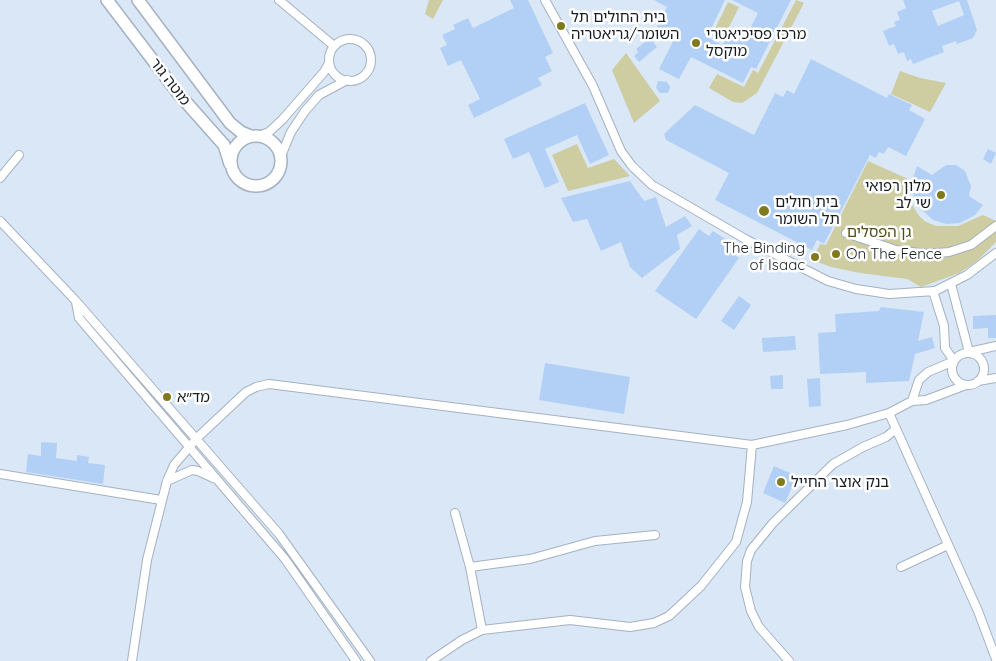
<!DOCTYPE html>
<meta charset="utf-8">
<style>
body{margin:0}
canvas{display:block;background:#d9e7f7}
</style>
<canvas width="996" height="661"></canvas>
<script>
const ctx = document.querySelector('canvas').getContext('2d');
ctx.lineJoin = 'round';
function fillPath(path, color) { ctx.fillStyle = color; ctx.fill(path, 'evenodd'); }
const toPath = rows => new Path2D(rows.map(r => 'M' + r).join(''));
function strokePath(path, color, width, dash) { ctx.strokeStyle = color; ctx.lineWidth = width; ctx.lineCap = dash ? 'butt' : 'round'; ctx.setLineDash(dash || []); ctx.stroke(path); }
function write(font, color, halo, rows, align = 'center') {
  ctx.font = font + ' Quicksand,"Noto Sans Hebrew",sans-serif'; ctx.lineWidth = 5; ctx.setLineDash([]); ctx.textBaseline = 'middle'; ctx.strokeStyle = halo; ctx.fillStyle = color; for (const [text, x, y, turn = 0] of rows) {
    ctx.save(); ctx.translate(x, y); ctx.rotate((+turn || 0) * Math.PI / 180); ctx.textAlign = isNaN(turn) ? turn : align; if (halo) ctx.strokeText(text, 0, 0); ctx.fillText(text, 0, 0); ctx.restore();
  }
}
fillPath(toPath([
 [429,0,443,0,433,19,425,14],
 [796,0,804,3,757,93,742,103,733,102,709,88,717,74,744,87,753,70,758,73],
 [728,2,739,7,723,39,713,33],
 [626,53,660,101,634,123,612,70],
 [900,71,920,78,946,83,930,112,891,94],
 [577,144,588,168,614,159,630,176,568,191,552,155],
 [868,161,908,179,908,198,919,216,926,222,936,226,958,226,983,215,996,221,996,242,976,262,959,273,921,287,907,279,860,273,831,267,812,260,820,244,826,245]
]), '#cecca1');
fillPath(toPath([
 [510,0,528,0,553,53,545,57,552,71,538,78,542,85,474,118,468,105,480,99,461,60,448,66,440,48,447,45,442,35,455,29,453,25,468,18,473,28,514,8],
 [654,0,725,0,707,37,723,45,730,29,746,37,758,13,732,0,791,0,756,69,751,67,743,83,691,57,679,79,659,69,680,28,668,38,655,31,667,7],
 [903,0,967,0,977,30,973,38,957,44,956,41,942,46,944,52,913,64,911,59,907,61,904,52,898,54,894,44,889,46,883,31,896,26,894,22,900,20,897,12,906,8],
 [959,1,964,15,938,26,932,11],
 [650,38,657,47,639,62,634,56,638,52,636,49],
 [811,59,887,98,889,94,912,105,909,110,925,119,906,156,888,147,884,154,879,152,876,158,870,155,824,244,817,240,812,250,715,200,729,173,666,140,664,134,695,105,754,135,775,93,783,97,787,90,794,94],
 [658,81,667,82,670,87,668,93,660,93,656,88],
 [585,103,609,155,590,164,577,135,545,149,559,182,545,188,529,152,513,159,504,139],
 [988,149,996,153,991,164,983,159],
 [946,165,956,165,965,171,971,186,969,196,983,205,975,215,960,223,946,224,933,220,918,206,913,193,912,181,917,166,932,175],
 [630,181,644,201,656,197,666,227,685,216,692,226,677,235,680,249,642,278,630,267,621,242,601,251,587,219,573,222,561,198],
 [699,229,709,236,713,231,730,242,726,249,739,258,696,319,655,291],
 [739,296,751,305,734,330,721,321],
 [881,307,924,312,918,341,932,337,935,348,915,354,909,381,866,383,866,372,820,374,818,333,836,332,835,314,879,311],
 [996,315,996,338,988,338,988,328,973,329,973,316],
 [795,336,796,350,763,352,762,338],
 [545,363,630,377,624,414,539,400],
 [783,375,783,389,771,389,770,376],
 [820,378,821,406,809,407,807,379],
 [41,442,57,443,56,458,77,461,77,455,89,457,88,463,105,465,103,484,26,472,28,454,41,456],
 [774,466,797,476,785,503,763,493]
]), '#b2d0f5');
const street = toPath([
 [279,0,334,46],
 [545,0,593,86,621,151,632,166,652,185,747,240,828,281,856,289,889,294,935,291,967,275,996,253],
 '329 60a21 21 0 1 1 42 0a21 21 0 1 1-42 0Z',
 [259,136,269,132,282,120,324,72,329,63],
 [281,156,291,132,305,111,319,95,347,80],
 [0,178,19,155],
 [0,221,75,300,279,534,370,661],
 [846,233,896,250,927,254,949,252,971,245,996,226],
 [951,284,969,352,996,346],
 [76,302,79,318,285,559,356,661],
 '952 369a16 16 0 1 1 32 0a16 16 0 1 1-32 0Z',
 [978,381,996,378],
 [912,401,919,380,928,372,954,361,945,348,944,326,933,291],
 [889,413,978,611,996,659],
 [0,474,161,500],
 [167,481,192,470,198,471,213,478],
 [455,513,470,567,482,630],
 [470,567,530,559,595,541,655,535],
 [901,567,948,545],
 [132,661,147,560,167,481,174,465,197,438,246,392,256,387,269,384,752,445,847,425,889,413,912,401,926,400,966,385],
 [431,661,462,640,482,630,570,620,630,627,654,623,669,616,701,586,736,542,747,502,752,445],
 [789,661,759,627,751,611,745,587,747,561,751,550,773,523,833,464,863,447,886,437,896,429]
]);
const secondary = toPath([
 [107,0,177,92,224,145,230,164],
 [138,0,230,123,241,132,251,136],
 '231 161a25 25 0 1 1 50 0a25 25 0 1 1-50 0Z'
]);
strokePath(street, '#a5b1c1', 10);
strokePath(secondary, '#a5b1c1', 14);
strokePath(street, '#fff', 8);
strokePath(secondary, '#fff', 11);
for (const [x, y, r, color] of [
 [561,26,5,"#807a1f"],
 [696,43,5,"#807a1f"],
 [941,195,5,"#807a1f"],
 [764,211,6,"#807a1f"],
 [836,254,5,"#807a1f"],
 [815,257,5,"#807a1f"],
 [167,397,5,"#807a1f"],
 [781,482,5,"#807a1f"]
]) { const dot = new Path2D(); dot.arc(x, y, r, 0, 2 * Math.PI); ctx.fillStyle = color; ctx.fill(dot); strokePath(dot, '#fff', 2); }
write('15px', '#181d23', '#fff', [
 ["בית החולים תל",571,17],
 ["השומר/גריאטריה",571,34],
 ["מרכז פסיכיאטרי",706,34],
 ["מוקסל",706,51],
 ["מלון רפואי",931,186,"right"],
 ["שי לב",931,203,"right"],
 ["בית חולים",775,202],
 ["תל השומר",775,219],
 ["The Binding",805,248,"right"],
 ["of Isaac",805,265,"right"],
 ["On The Fence",846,254],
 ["מד״א",177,397],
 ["בנק אוצר החייל",791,482]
], 'left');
write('15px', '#181d23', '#fff', [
 ["מוטה גור",170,82,52]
]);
write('15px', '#514d18', '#fff', [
 ["גן הפסלים",879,232]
]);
</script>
